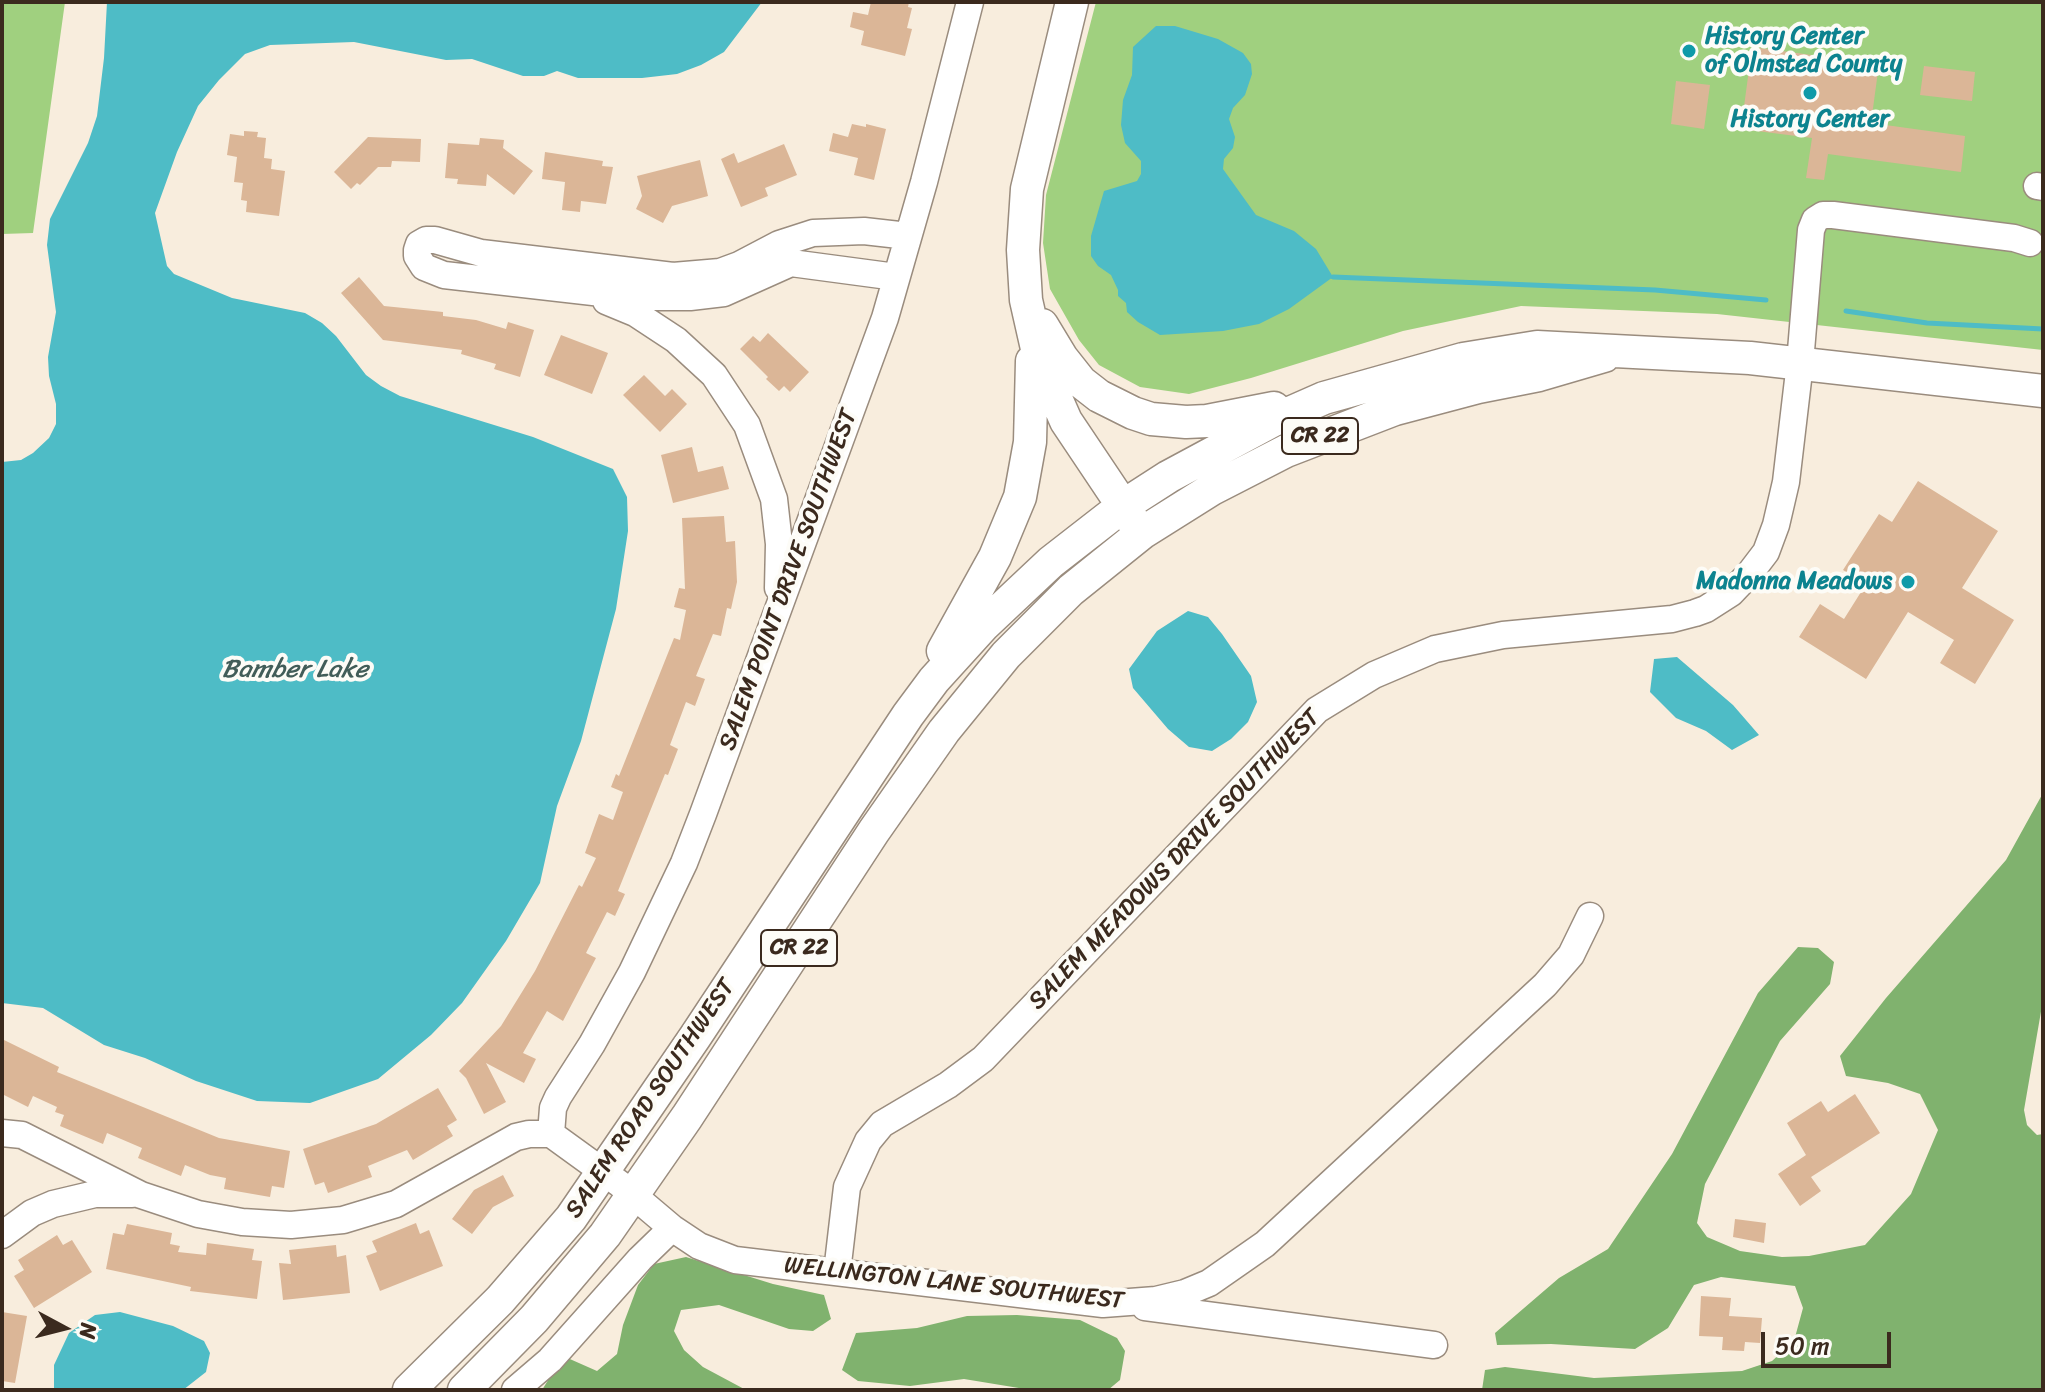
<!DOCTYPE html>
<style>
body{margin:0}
#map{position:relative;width:2045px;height:1392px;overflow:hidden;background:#f8eddd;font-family:Sriracha,sans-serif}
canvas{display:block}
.frame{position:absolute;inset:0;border:4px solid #3b2a1e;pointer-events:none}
.north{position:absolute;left:24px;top:1288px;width:80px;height:80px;-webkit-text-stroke:6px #fdfcf7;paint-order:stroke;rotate:97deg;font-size:22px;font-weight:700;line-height:32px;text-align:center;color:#3b2a1e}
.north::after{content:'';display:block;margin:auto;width:28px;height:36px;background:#3b2a1e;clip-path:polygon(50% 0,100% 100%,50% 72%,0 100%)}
.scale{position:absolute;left:1761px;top:1332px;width:130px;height:36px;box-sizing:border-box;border:4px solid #3b2a1e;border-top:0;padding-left:10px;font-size:24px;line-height:28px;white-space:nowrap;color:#3b2a1e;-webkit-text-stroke:6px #fdfcf7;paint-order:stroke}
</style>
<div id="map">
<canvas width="2045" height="1392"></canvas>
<div class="frame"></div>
<div class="north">N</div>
<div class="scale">50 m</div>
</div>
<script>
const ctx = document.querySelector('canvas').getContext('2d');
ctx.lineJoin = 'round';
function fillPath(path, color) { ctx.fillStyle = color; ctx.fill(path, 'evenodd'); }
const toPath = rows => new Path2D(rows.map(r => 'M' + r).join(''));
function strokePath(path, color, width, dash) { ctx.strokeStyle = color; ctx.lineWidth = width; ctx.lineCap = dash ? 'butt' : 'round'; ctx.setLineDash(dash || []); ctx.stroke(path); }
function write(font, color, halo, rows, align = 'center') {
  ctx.font = font + ' Sriracha,sans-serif'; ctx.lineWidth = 8; ctx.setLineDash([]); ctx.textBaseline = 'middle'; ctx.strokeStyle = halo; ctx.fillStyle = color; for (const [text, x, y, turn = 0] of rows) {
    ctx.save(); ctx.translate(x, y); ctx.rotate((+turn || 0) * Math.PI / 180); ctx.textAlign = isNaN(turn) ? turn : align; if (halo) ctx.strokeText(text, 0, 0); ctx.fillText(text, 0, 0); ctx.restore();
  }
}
fillPath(toPath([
 [2,2,65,2,33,233,2,234],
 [1096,2,2043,2,2043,350,1717,314,1521,306,1403,331,1251,378,1189,394,1140,387,1099,365,1079,340,1050,289,1043,243,1046,195]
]), '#a0d07f');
fillPath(toPath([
 [2043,793,2043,1000,2024,1110,2027,1125,2037,1135,2043,1134,2043,1390,1482,1390,1485,1370,1505,1367,1594,1378,1742,1371,1772,1361,1794,1341,1803,1308,1795,1286,1721,1277,1694,1285,1668,1328,1635,1349,1551,1344,1497,1345,1495,1333,1559,1278,1608,1249,1672,1154,1758,993,1798,947,1818,948,1834,962,1830,984,1780,1041,1705,1184,1697,1223,1707,1237,1740,1251,1782,1257,1809,1256,1865,1245,1911,1194,1938,1130,1920,1094,1888,1083,1846,1076,1840,1056,1886,998,2006,860],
 [686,1257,773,1284,824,1295,831,1319,813,1331,789,1329,719,1305,681,1310,674,1331,684,1350,703,1367,746,1390,542,1390,563,1356,597,1371,617,1354,623,1325,638,1285,654,1264],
 [1017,1315,1080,1320,1117,1338,1125,1351,1120,1380,1108,1390,1031,1390,964,1379,910,1386,858,1381,842,1370,856,1333,917,1328,967,1316]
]), '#80b26e');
fillPath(toPath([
 [107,2,762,2,724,52,701,65,677,74,642,78,578,78,557,71,544,76,523,76,472,59,446,60,354,42,270,45,245,54,219,80,198,106,177,152,155,213,167,266,174,274,232,298,305,313,322,323,336,336,366,375,381,386,400,396,533,437,613,469,627,497,628,531,616,609,581,741,557,806,540,883,506,941,462,1003,431,1035,378,1079,310,1103,257,1101,196,1081,145,1058,104,1045,43,1008,2,1003,2,462,21,460,33,453,49,438,56,424,56,404,49,376,48,357,56,312,47,245,50,219,88,143,97,116,104,58],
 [1156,26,1175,26,1218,39,1243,53,1251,64,1252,74,1245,95,1233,108,1229,119,1235,137,1233,148,1224,159,1223,169,1256,215,1294,231,1316,249,1333,277,1289,309,1259,324,1223,331,1160,335,1138,322,1127,312,1126,303,1118,296,1118,290,1111,275,1098,266,1091,256,1091,236,1104,191,1137,181,1141,174,1141,161,1125,143,1121,125,1123,100,1132,75,1133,47],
 [1188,611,1208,617,1222,634,1251,676,1257,702,1248,722,1231,739,1212,751,1189,747,1168,729,1133,688,1129,669,1157,631],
 [1677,657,1733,705,1759,735,1732,750,1706,731,1676,718,1650,692,1654,659],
 [120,1312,173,1326,204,1341,210,1353,206,1372,183,1390,54,1390,54,1365,69,1333,95,1315]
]), '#4ebcc6');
strokePath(toPath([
 [1333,277,1655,290,1766,300],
 [1846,311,1927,323,2043,329]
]), '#4ebcc6', 5);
fillPath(toPath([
 [871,2,909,2,908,7,912,8,907,28,912,29,905,56,861,45,864,31,850,27,853,12,868,15],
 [1752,47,1879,64,1871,123,1965,136,1961,172,1828,154,1824,180,1806,178,1812,138,1741,129],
 [1924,66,1975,72,1972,101,1920,95],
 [1676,81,1710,85,1704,129,1671,124],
 [852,124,866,127,866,124,886,129,874,180,854,175,858,158,829,151,833,133,848,137],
 [244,131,258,132,257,137,266,138,264,158,272,159,271,169,285,171,279,216,246,212,247,201,241,200,243,183,234,182,237,157,227,155,230,134,244,136],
 [368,137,421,139,420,162,392,161,391,167,378,167,360,185,357,183,351,189,334,172],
 [480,138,504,140,503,148,533,171,514,195,487,174,486,186,457,184,458,179,445,178,448,143,479,145],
 [784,144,797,175,765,188,768,196,741,207,721,159,734,153,738,163],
 [545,152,603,161,602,166,613,167,606,204,581,201,580,212,562,210,565,182,542,179],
 [700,160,708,196,672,206,663,223,636,209,642,196,637,176],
 [359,277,384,306,443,312,443,316,476,320,506,329,508,322,534,330,520,377,494,369,496,364,461,354,462,350,383,340,341,293],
 [768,333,809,372,790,392,784,386,779,391,766,379,768,377,740,349,753,336,760,342],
 [561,335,608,353,592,394,544,375],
 [644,375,665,396,672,389,687,404,660,432,623,395],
 [692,447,698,472,723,466,729,489,673,503,661,455],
 [1918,481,1998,531,1962,588,2014,620,1975,684,1940,663,1954,640,1908,612,1866,679,1799,637,1820,604,1844,619,1866,584,1843,570,1879,514,1892,522],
 [724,516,726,542,735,541,737,582,731,609,727,608,721,636,713,634,696,676,705,679,695,706,686,702,670,745,678,749,668,775,665,774,618,891,625,894,615,916,607,912,586,953,596,958,563,1021,547,1011,523,1053,536,1059,524,1083,486,1063,506,1102,484,1114,466,1078,459,1071,501,1026,535,971,579,885,582,887,596,858,585,853,599,814,613,820,623,792,611,787,616,774,619,776,674,638,680,640,686,610,674,607,679,588,685,589,682,518],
 [2,1039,59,1067,57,1072,219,1138,290,1151,284,1188,272,1186,270,1197,224,1189,226,1178,210,1175,185,1165,181,1176,138,1158,142,1148,107,1133,103,1144,60,1126,64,1115,55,1112,57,1107,33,1096,28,1107,2,1094],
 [438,1088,457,1120,447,1126,453,1136,413,1160,407,1150,368,1166,372,1177,328,1193,324,1182,315,1185,303,1149,376,1124],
 [1855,1094,1880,1133,1811,1177,1821,1191,1800,1206,1778,1174,1806,1155,1787,1123,1821,1101,1828,1112],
 [503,1175,514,1196,493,1207,472,1234,452,1219,474,1190],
 [1735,1219,1766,1223,1764,1243,1733,1237],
 [416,1223,420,1234,429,1230,443,1266,380,1291,366,1256,377,1252,372,1241],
 [127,1224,172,1233,170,1244,180,1246,178,1252,206,1255,207,1243,254,1249,252,1260,262,1261,257,1299,190,1291,191,1287,106,1269,113,1233,124,1235],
 [57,1235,63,1245,72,1240,92,1272,34,1308,14,1276,24,1270,18,1260],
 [336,1245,337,1257,346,1255,350,1293,283,1300,279,1263,291,1264,289,1250],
 [1701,1296,1731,1298,1729,1316,1762,1318,1760,1343,1745,1342,1744,1351,1722,1350,1723,1337,1699,1336],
 [2,1312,27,1316,15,1383,2,1381]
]), '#dbb697');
const minor = toPath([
 [2037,186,2043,187],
 [896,277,791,263,724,293,690,297,637,297,444,275,424,267,417,256,417,250,419,244,426,240,435,240,481,253,673,276,720,272,739,265,779,244,813,233,864,231,908,236],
 [606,301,635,313,676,340,714,375,747,425,774,499,779,544,778,588],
 [2,1133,22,1135,141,1195,198,1214,242,1222,291,1225,343,1220,396,1204,516,1137,529,1134,551,1134,620,1184,672,1228,699,1246,735,1260,1103,1304,1156,1300,1185,1293,1209,1283,1265,1244,1545,985,1571,955,1590,916],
 [551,1134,553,1108,558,1097,592,1044,632,972,684,863,703,814,885,318,924,182,970,2],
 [2,1235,32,1213,53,1204,95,1194,132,1194],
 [837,1272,847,1187,868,1141,882,1124,948,1085,983,1059,1317,710,1374,675,1435,649,1503,635,1672,619,1695,613,1706,609,1731,593,1750,573,1766,552,1776,525,1786,482,1800,363,1811,230,1815,220,1823,215,1833,215,2014,238,2030,243],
 [1145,1307,1434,1345],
 [515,1390,550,1360,640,1259,672,1228]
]);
const major = toPath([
 [1072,2,1027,189,1023,250,1026,300,1040,362,1066,421,1135,524],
 [1042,325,1062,358,1081,382,1099,396,1133,413,1151,419,1186,422,1207,421,1274,408],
 [943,651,995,557,1020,497,1030,442,1032,361],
 [409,1390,500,1300,571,1218,695,1037,908,715,934,680,984,625,1051,562,1123,506,1168,477,1274,420,1324,398,1463,359,1537,347,1750,358,2043,391],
 [464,1390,534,1319,605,1235,687,1117,874,831,944,731,1006,655,1071,590,1142,533,1212,489,1286,451,1395,409,1478,387,1539,375,1604,356]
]);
strokePath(minor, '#9a8c7e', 29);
strokePath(major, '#9a8c7e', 35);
strokePath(minor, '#fff', 26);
strokePath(major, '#fff', 32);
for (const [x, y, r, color] of [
 [1689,51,8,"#0f9aa8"],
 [1810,93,8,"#0f9aa8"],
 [1908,582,8,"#0f9aa8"]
]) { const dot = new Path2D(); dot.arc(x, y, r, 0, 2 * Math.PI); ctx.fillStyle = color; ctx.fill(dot); strokePath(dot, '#fdfcf7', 3); }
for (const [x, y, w] of [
 [1320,436,76],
 [799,948,76]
]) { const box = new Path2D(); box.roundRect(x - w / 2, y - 18, w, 36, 6); ctx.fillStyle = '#fdfcf7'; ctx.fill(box); strokePath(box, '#3b2a1e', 2); }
write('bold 22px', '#3b2a1e', null, [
 ["CR 22",1320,436],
 ["CR 22",799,948]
]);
write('bold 24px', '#0d838f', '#fdfcf7', [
 ["History Center",1705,37],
 ["of Olmsted County",1705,65],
 ["History Center",1810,120,"center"],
 ["Madonna Meadows",1892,582,"right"]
], 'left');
write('24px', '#3b2a1e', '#fdfcf7', [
 ["SALEM POINT DRIVE SOUTHWEST",789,580,-70],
 ["SALEM MEADOWS DRIVE SOUTHWEST",1175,860,-46],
 ["SALEM ROAD SOUTHWEST",651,1099,-56],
 ["WELLINGTON LANE SOUTHWEST",954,1284,6]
]);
write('italic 26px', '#425d59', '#fdfcf7', [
 ["Bamber Lake",295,670]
]);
</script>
